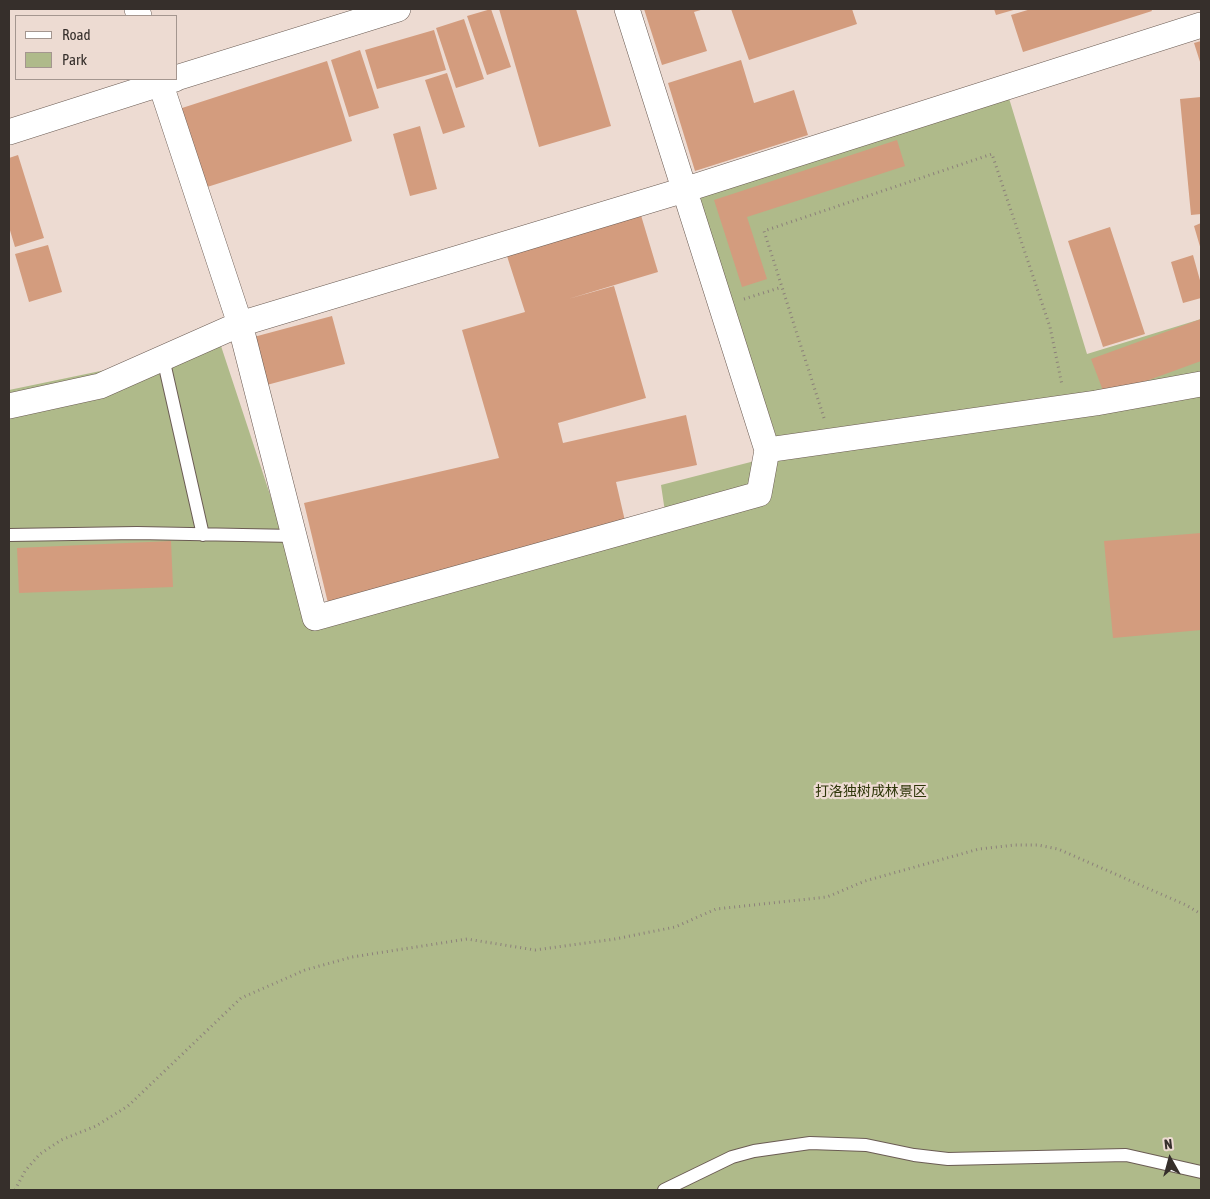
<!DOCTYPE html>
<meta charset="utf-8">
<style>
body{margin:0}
#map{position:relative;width:1210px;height:1199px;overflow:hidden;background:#eddbd2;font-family:"Asap Condensed",sans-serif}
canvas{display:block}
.frame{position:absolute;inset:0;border:10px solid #362f2b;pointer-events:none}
.legend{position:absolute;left:15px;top:15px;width:162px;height:65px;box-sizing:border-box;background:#eddbd2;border:1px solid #a4968f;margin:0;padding:6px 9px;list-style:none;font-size:15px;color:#362f2b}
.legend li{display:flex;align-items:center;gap:10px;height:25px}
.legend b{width:25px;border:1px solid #a4968f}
.north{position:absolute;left:1145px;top:1134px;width:50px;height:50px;-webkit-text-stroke:4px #eddbd2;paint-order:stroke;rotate:353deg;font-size:14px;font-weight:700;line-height:20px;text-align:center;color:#362f2b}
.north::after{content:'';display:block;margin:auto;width:18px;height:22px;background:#362f2b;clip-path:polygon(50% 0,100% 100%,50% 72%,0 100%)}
</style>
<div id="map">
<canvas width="1210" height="1199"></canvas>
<div class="frame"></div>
<ul class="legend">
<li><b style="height:6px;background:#fff"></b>Road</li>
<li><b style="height:14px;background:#afba8a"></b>Park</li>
</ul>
<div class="north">N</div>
</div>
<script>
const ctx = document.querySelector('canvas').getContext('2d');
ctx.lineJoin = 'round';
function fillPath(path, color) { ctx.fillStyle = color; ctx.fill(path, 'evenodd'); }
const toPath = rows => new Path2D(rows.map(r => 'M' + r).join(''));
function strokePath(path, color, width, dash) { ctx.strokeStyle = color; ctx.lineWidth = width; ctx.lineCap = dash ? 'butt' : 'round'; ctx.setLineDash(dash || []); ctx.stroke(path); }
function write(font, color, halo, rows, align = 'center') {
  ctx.font = font + ' "Asap Condensed","Noto Sans SC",sans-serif'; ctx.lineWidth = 4.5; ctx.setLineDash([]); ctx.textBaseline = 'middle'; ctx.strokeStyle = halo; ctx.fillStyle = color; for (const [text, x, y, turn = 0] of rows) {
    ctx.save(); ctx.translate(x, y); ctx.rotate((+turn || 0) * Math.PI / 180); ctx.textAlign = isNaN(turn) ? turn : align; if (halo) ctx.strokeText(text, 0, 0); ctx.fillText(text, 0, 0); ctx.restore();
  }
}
fillPath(toPath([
 [1008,95,1087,354,1201,319,1201,1190,9,1190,9,390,221,346,312,622,668,532,661,485,782,454,696,196]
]), '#afba8a');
fillPath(toPath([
 [491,9,511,67,487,75,467,16],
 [499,9,576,9,611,126,539,147],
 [644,9,704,9,694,12,707,51,662,65],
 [731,9,852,9,857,24,749,60],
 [994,9,1017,9,996,15],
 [1031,9,1151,9,1152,11,1023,52,1011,15],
 [464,19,484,79,456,88,436,28],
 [434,30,446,70,377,89,365,50],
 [1201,41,1201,65,1194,43],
 [360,50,379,108,349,117,331,60],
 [741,60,754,103,794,90,808,135,695,171,668,83],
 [327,61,352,141,204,188,179,109],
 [447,73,465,127,443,134,425,80],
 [1201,97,1201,214,1191,215,1180,99],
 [420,126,437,189,410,196,393,134],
 [897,140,905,166,747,217,767,279,742,287,714,200],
 [18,155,44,238,15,247,9,227,9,158],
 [640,212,658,272,568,299,614,286,646,398,558,423,563,443,686,415,697,465,616,482,628,534,328,603,304,503,499,458,462,330,525,312,506,253],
 [1201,223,1201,250,1194,226],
 [1110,227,1145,334,1103,347,1068,241],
 [48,245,62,292,29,302,15,254],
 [1193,255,1201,284,1201,298,1183,303,1171,262],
 [332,316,345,364,263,386,250,338],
 [1201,319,1201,361,1105,396,1091,359],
 [1201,533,1201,630,1113,638,1104,541],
 [171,541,173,587,19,593,17,548]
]), '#d39c7e');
const lane = toPath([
 [163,358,203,535],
 [9,535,137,533,295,536],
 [664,1190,732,1157,754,1151,810,1143,866,1145,914,1155,948,1159,1126,1155,1201,1172]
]);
const street = toPath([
 [137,9,139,16],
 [176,78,398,9],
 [159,79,240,324,315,618,759,494,767,450,627,9],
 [9,132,175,79],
 [9,406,100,386,240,324,684,190,1201,25],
 [767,450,1096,403,1201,384]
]);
strokePath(lane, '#6b5c54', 14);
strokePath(street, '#6b5c54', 26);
strokePath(toPath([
 [744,299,782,287],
 [824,418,764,231,992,154,1050,327,1062,385],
 [15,1190,25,1171,40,1154,61,1140,96,1126,128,1106,241,998,305,970,352,957,467,939,535,950,615,939,675,927,716,909,827,897,865,881,979,849,1015,845,1038,845,1058,849,1186,905,1201,914]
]), '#8c807a', 3, [1, 4]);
strokePath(lane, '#fff', 12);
strokePath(street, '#fff', 25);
write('14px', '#2d3508', '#eddbd2', [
 ["打洛独树成林景区",871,792]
]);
</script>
